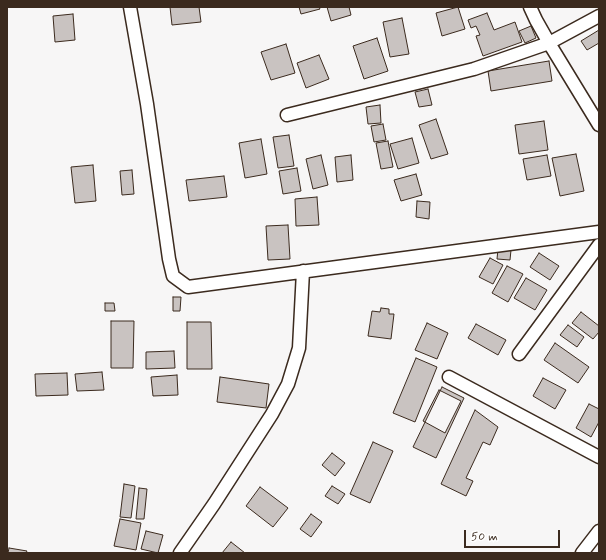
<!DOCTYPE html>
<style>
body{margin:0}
#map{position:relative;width:606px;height:560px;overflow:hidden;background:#f7f6f6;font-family:Mynerve,sans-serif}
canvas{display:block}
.frame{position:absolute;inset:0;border:8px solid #3b2a1e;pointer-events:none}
.scale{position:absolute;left:464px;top:530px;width:96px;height:18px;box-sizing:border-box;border:2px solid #3b2a1e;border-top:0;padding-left:5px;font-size:12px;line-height:14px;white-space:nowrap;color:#3b2a1e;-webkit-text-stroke:3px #fff;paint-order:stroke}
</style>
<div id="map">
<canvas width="606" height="560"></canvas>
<div class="frame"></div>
<div class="scale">50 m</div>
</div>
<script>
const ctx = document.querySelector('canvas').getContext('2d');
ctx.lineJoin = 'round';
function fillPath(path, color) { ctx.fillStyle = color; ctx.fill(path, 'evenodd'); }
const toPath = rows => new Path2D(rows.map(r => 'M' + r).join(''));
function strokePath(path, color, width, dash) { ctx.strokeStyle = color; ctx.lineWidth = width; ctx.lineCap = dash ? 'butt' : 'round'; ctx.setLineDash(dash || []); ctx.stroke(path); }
const building = toPath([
 [170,7,199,7,201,22,172,25,170,7],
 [299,7,319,7,320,9,301,14,299,7],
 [327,7,349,7,351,15,331,21,327,7],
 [458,7,465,29,442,36,436,13,458,7],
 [487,13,494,30,515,22,522,42,483,56,476,36,480,35,476,26,471,28,468,20,487,13],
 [73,14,75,40,55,42,53,16,73,14],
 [402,18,409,54,390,57,383,22,402,18],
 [531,26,536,38,525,43,519,31,531,26],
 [599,30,599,43,587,50,581,41,599,30],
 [377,38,388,71,364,79,353,46,377,38],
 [286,44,295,73,271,80,261,52,286,44],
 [319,55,329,79,306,88,297,63,319,55],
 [549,61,552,81,491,91,488,71,549,61],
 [428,89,432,105,419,107,415,92,428,89],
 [380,105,381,123,368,124,366,107,380,105],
 [436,119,448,154,431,159,419,125,436,119],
 [544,121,548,150,519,154,515,125,544,121],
 [383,124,386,140,374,142,371,126,383,124],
 [289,135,294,166,278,168,273,137,289,135],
 [412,138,419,163,398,169,390,144,412,138],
 [261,139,267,174,245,178,239,143,261,139],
 [388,141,393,167,381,169,376,143,388,141],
 [576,154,584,191,560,196,552,158,576,154],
 [321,155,328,185,313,189,306,159,321,155],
 [351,155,353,180,337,182,335,157,351,155],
 [547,155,551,176,527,180,523,159,547,155],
 [93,165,96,201,75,203,71,167,93,165],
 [297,168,301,191,283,194,279,171,297,168],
 [132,170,134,194,122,195,120,171,132,170],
 [416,174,422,195,401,201,394,180,416,174],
 [224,176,227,197,189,201,186,180,224,176],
 [317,197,319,225,296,226,295,199,317,197],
 [417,201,430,202,429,219,416,217,417,201],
 [288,225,290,259,268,260,266,226,288,225],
 [498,249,511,250,510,260,497,259,498,249],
 [539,253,559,266,550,280,530,267,539,253],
 [490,258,503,265,493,284,479,277,490,258],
 [507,266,523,274,508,302,492,293,507,266],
 [526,278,547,290,535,310,514,298,526,278],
 [173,297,181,297,180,311,173,311,173,297],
 [105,303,114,303,115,311,105,311,105,303],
 [381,308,389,309,389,314,394,314,391,339,368,336,372,311,380,312,381,308],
 [581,312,599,326,599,332,593,339,572,323,581,312],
 [111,321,134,321,133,368,111,368,111,321],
 [187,322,211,322,212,369,187,369,187,322],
 [427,323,448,333,437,359,415,350,427,323],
 [476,324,506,340,498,355,468,338,476,324],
 [568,325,584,337,577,347,560,335,568,325],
 [555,343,589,367,578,383,544,360,555,343],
 [174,351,175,368,146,369,146,352,174,351],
 [416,358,437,367,415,422,393,413,416,358],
 [102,372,104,390,77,391,75,374,102,372],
 [67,373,68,395,36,396,35,374,67,373],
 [177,375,178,395,153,396,151,377,177,375],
 [220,377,269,384,266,408,217,402,220,377],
 [543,378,566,390,555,409,533,396,543,378],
 [442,387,464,398,436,458,413,447,442,387],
 [439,390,461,401,445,433,423,421,439,390],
 [589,404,599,409,599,422,591,437,576,428,589,404],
 [475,410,498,427,490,445,483,442,466,478,473,481,466,496,441,484,475,410],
 [373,442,393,451,370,503,350,494,373,442],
 [332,453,345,463,335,476,322,465,332,453],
 [124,484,135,486,131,518,120,517,124,484],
 [332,486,345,494,338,504,325,496,332,486],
 [260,487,288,508,273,527,246,506,260,487],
 [139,488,147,489,144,519,136,519,139,488],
 [311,514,322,522,311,537,300,529,311,514],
 [120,519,141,523,136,550,114,546,120,519],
 [146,531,163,535,158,553,141,549,146,531],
 [231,542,245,553,222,553,231,542],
 [9,548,27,551,26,553,8,553,9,548]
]);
fillPath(building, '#c9c3c1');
strokePath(building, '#3b2a1e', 1);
const street = toPath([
 [130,7,147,104,169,259,173,276,188,287,599,232],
 [530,7,536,20,549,43,599,125],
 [287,115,474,69,549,43,599,16],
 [519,354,599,245],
 [449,377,599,457],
 [180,553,214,504,272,414,288,384,299,348,303,271],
 [582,553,599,531]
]);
strokePath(street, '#3b2a1e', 15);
strokePath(street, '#fff', 12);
</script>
